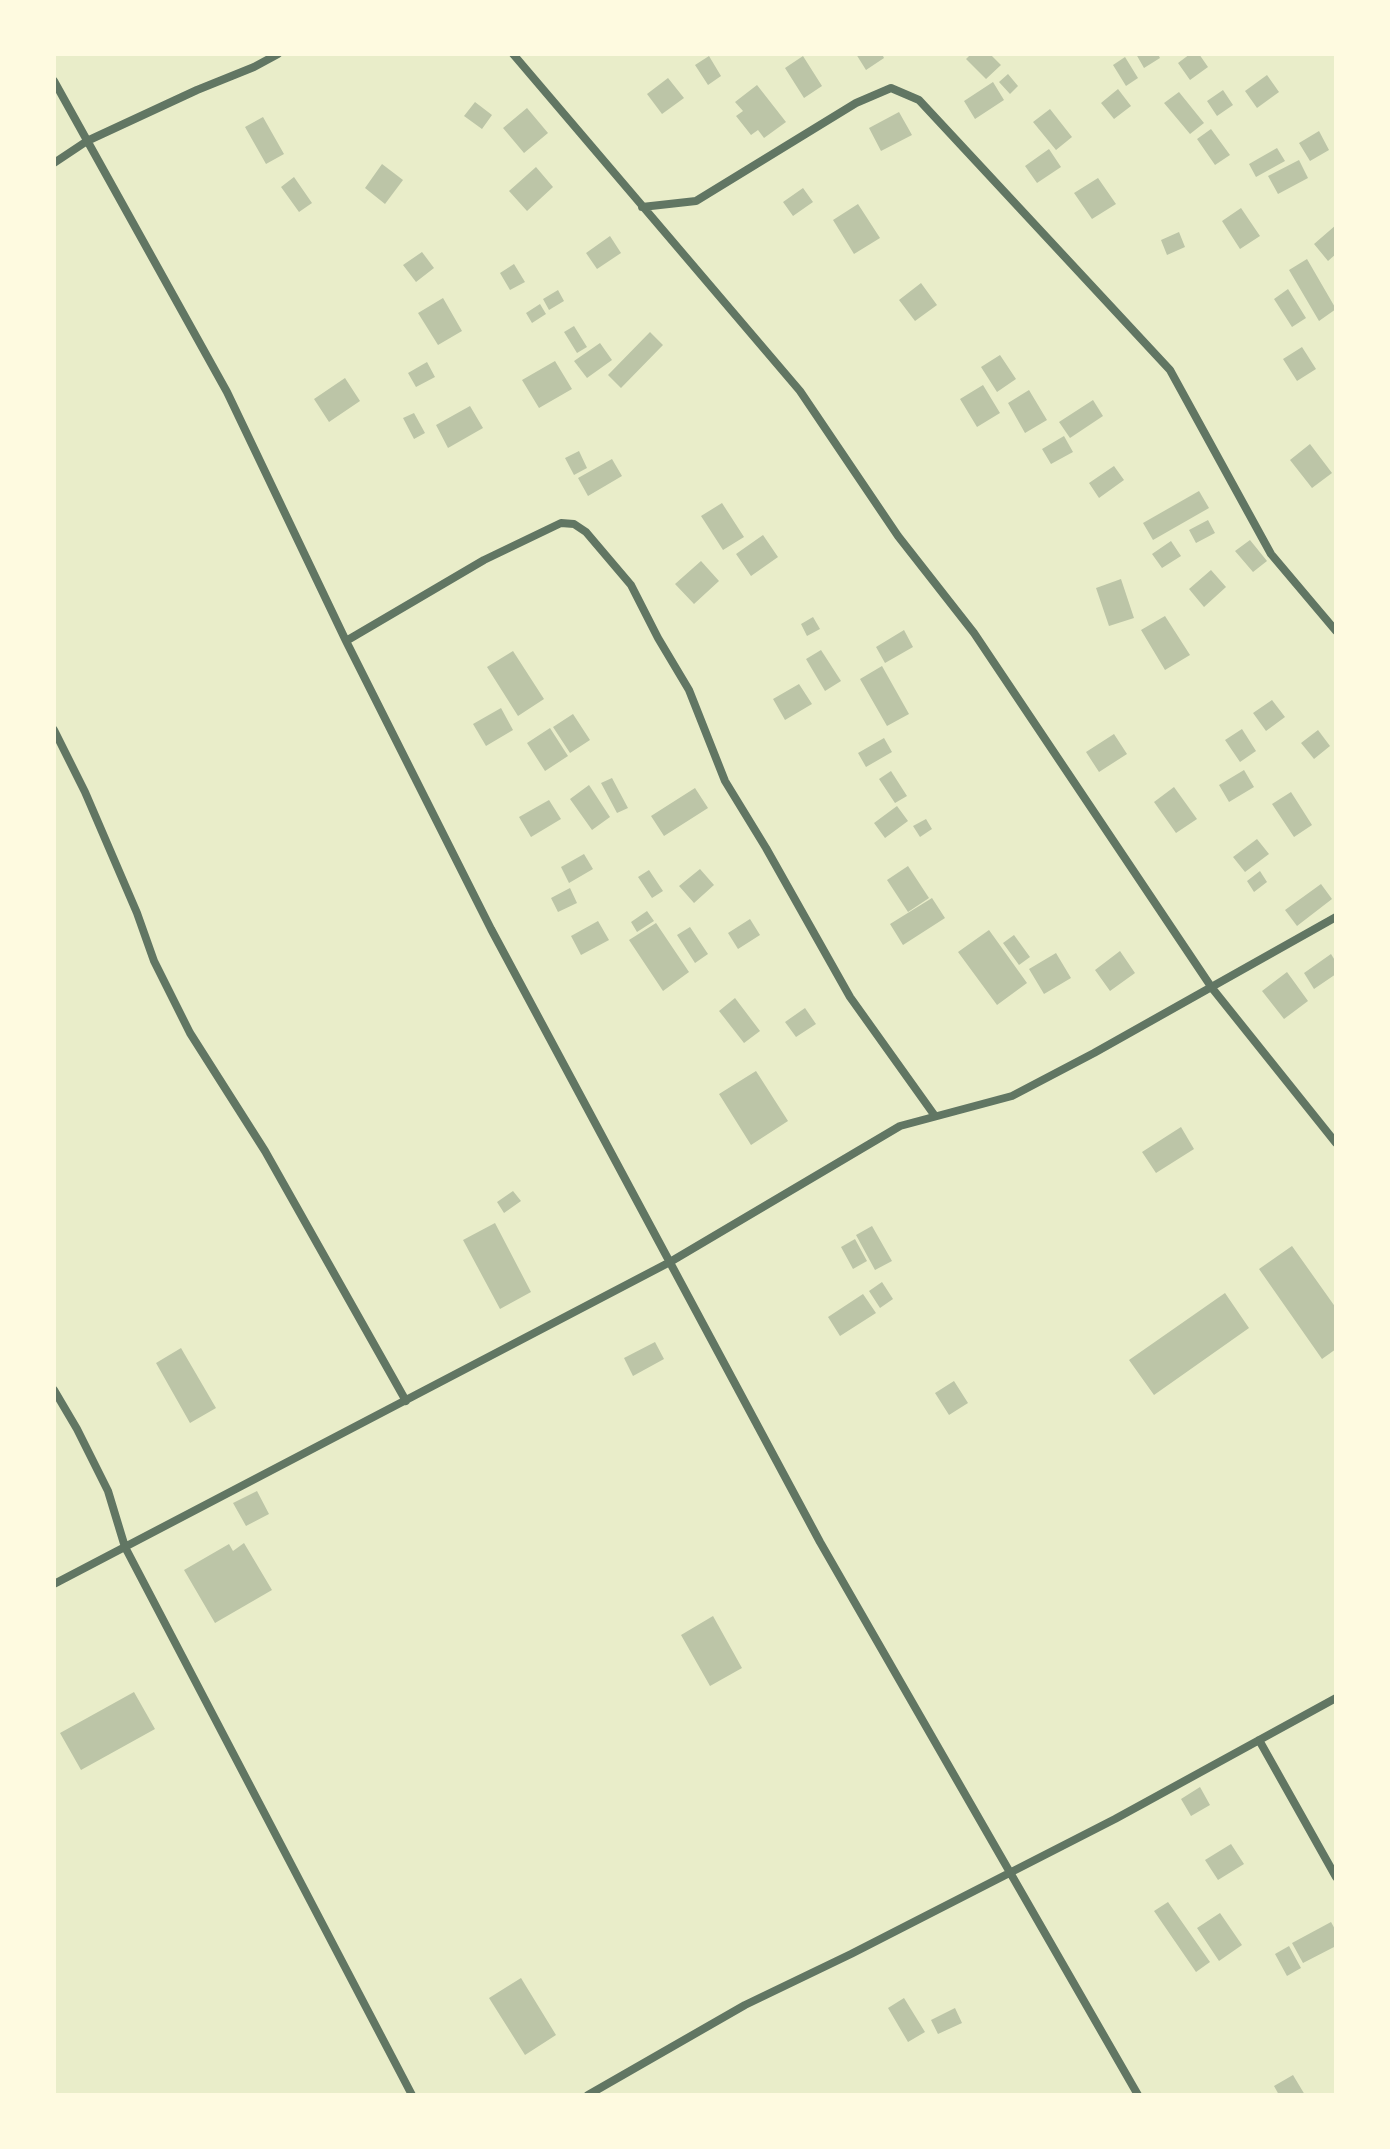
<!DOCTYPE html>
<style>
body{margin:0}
#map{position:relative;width:1390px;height:2149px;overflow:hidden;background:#e9edc9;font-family:Spectral,serif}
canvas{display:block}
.frame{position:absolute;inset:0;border:56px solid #fefae0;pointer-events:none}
</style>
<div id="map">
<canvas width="1390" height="2149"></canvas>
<div class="frame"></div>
</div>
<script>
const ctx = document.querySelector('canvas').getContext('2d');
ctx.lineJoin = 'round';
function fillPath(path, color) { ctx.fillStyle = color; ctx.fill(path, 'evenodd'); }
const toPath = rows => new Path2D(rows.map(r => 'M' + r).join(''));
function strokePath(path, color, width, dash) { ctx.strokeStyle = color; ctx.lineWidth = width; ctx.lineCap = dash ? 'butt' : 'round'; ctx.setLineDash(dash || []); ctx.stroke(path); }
fillPath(toPath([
 [856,54,882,54,884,58,866,70],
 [971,54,990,54,1001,65,986,79,966,59],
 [1136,54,1158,54,1160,58,1144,68],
 [1190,54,1199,54,1208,67,1190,80,1178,63],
 [709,56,721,76,708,85,695,65],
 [803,56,822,86,804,98,785,68],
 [1125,57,1138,78,1126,86,1113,65],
 [1008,74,1018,86,1010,94,999,82],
 [1267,75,1279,92,1257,108,1245,91],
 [668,78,684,98,662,114,647,94],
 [993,82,1004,100,975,119,964,101],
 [757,85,786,122,764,138,758,130,751,135,736,116,743,111,735,102],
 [1118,89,1131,106,1114,119,1101,103],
 [1223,90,1233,105,1217,116,1207,101],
 [1179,92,1204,123,1190,134,1164,103],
 [475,102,492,115,482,129,464,116],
 [527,108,548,133,524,153,503,128],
 [1050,109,1072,137,1056,150,1033,122],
 [899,112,912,135,881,151,869,128],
 [263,117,284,154,266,164,245,127],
 [1211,129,1230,155,1215,165,1197,139],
 [1319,131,1329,150,1310,161,1299,143],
 [1277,148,1285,161,1256,177,1249,164],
 [1049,149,1061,167,1037,183,1025,166],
 [1299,160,1308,178,1278,194,1268,176],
 [382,164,403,180,385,204,365,188],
 [536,167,553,187,527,211,509,191],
 [294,177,312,203,299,212,281,187],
 [1098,178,1116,204,1092,219,1074,193],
 [803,188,813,202,793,216,783,202],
 [858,204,880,238,854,254,833,220],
 [1241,208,1260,236,1240,249,1222,221],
 [1336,225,1336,254,1328,261,1314,244],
 [1179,232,1185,247,1167,255,1161,240],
 [610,236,621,253,597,269,586,253],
 [422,252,434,268,416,282,403,265],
 [1307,259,1336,309,1319,321,1289,270],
 [514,264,525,282,510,290,500,273],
 [921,283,937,305,915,321,899,300],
 [1288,289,1306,318,1292,327,1274,299],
 [558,290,564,301,549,310,543,299],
 [443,298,462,331,438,345,418,313],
 [540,304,546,314,532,323,526,313],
 [574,326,587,347,577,353,564,332],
 [650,332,663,345,621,388,608,375],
 [600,343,612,360,587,378,574,361],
 [1302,347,1316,369,1297,381,1283,359],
 [1000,355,1016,379,997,392,981,367],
 [555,361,572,389,539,408,522,380],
 [427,362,435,377,416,387,408,373],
 [345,378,360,401,329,422,314,399],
 [983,385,1000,413,977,427,960,399],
 [1029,390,1047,420,1025,433,1008,403],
 [1093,400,1103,416,1070,438,1059,422],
 [470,406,483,428,448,448,436,425],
 [414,413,425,433,414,439,403,418],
 [1064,436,1073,452,1051,464,1042,449],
 [1310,444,1332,473,1312,488,1290,460],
 [579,451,587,468,574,475,565,458],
 [612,459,622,476,588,496,578,478],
 [1114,466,1124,480,1099,498,1089,483],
 [1199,491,1209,508,1153,540,1143,523],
 [722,503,744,537,723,550,701,516],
 [1208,520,1215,533,1196,543,1189,530],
 [763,535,778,557,751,576,736,554],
 [1250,540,1267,561,1253,572,1235,551],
 [1171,541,1181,556,1162,568,1152,554],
 [701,561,719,581,694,604,675,584],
 [1211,570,1226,587,1204,607,1189,589],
 [1121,579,1134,618,1109,626,1096,588],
 [1165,616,1190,655,1165,670,1141,630],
 [813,617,820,629,807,636,801,624],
 [904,630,913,647,885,663,876,647],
 [821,650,841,681,825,691,806,659],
 [513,651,544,699,518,716,487,667],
 [882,666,909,714,887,726,860,679],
 [799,684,812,704,785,720,773,699],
 [1272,700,1285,717,1266,731,1253,713],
 [501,708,513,730,486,746,473,724],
 [573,714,590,740,570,753,553,727],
 [550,728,568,756,545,771,527,743],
 [1242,729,1256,751,1240,762,1225,740],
 [1318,730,1330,746,1314,759,1301,743],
 [1114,734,1127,754,1099,772,1086,752],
 [884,738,892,752,866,767,858,753],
 [1244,770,1254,787,1229,802,1219,785],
 [891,771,907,796,895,803,879,779],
 [612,778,628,808,617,813,601,783],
 [589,785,610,817,592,830,570,799],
 [1174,787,1197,819,1176,833,1154,802],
 [695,788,708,808,664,836,651,816],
 [1291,792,1312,825,1294,837,1272,804],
 [549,800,561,819,531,837,519,817],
 [897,806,908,821,885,838,874,823],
 [926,819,932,829,920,837,913,826],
 [1257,839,1269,854,1245,872,1233,857],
 [584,854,593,869,569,883,561,867],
 [908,866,929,898,908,912,887,880],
 [700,869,714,885,694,903,679,886],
 [649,870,663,891,652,898,638,877],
 [1260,871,1267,882,1254,892,1247,881],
 [1321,884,1332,899,1297,926,1285,910],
 [570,888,577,903,558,912,551,898],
 [932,898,945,918,903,945,890,924],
 [647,911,654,921,637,932,631,922],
 [750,919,760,935,738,949,728,933],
 [598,921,609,940,581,955,571,936],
 [656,923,689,972,663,991,629,940],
 [690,927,708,954,695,963,677,935],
 [989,930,1027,983,997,1005,958,952],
 [1014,935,1030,957,1019,965,1003,943],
 [1120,951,1135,973,1110,991,1095,970],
 [1056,953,1071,978,1044,994,1029,969],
 [1331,954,1336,962,1336,974,1314,989,1304,973],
 [1287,972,1308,1001,1284,1019,1262,991],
 [735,998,760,1031,744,1043,719,1011],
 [805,1008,816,1024,796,1037,785,1022],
 [756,1071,788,1121,751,1145,719,1094],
 [1181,1127,1194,1149,1156,1173,1142,1152],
 [513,1191,521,1201,504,1213,497,1202],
 [495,1223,531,1292,500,1309,463,1240],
 [872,1226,892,1261,875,1270,856,1235],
 [855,1239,867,1261,853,1269,841,1247],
 [1292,1246,1336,1308,1336,1349,1322,1359,1259,1269],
 [882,1282,893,1299,880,1308,869,1291],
 [1225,1293,1249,1328,1154,1395,1129,1360],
 [863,1294,876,1313,840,1336,828,1317],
 [655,1342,664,1359,633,1376,624,1358],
 [181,1348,216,1408,190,1423,156,1363],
 [954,1381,968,1403,949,1415,935,1393],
 [257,1491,269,1514,246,1526,233,1503],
 [244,1543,272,1590,215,1623,184,1570,229,1544,233,1551],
 [713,1616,742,1668,710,1686,681,1635],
 [134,1692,155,1729,81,1770,60,1733],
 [1200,1787,1210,1805,1191,1816,1181,1799],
 [1231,1844,1244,1864,1218,1880,1205,1860],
 [1168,1902,1210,1962,1196,1972,1154,1911],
 [1220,1913,1242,1945,1219,1961,1197,1928],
 [1331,1922,1336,1931,1336,1946,1303,1963,1292,1943],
 [1289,1946,1301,1968,1287,1976,1275,1954],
 [521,1978,556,2035,525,2055,489,1998],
 [904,1998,925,2032,908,2042,888,2008],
 [955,2008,962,2023,938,2034,931,2020],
 [1293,2075,1305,2095,1279,2095,1274,2086]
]), '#bcc5a7');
strokePath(toPath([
 [513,54,800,391,898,536,974,633,1212,988,1336,1143],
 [54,81,227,392,346,641,491,929,820,1542,1138,2095],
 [54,163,87,141,197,90,254,67,278,54],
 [642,207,696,201,856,103,891,88,919,100,1170,370,1271,554,1336,631],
 [346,641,484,560,561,523,574,524,586,532,631,585,658,638,689,690,725,781,766,848,850,997,935,1116],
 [54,730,85,792,137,913,154,961,190,1033,265,1151,406,1401],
 [54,1390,77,1429,108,1491,125,1547,412,2095],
 [54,1584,670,1262,900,1126,1012,1096,1094,1053,1336,917],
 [1259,1740,1336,1877],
 [588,2095,745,2005,851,1954,1115,1819,1336,1698]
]), '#617663', 8);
</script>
